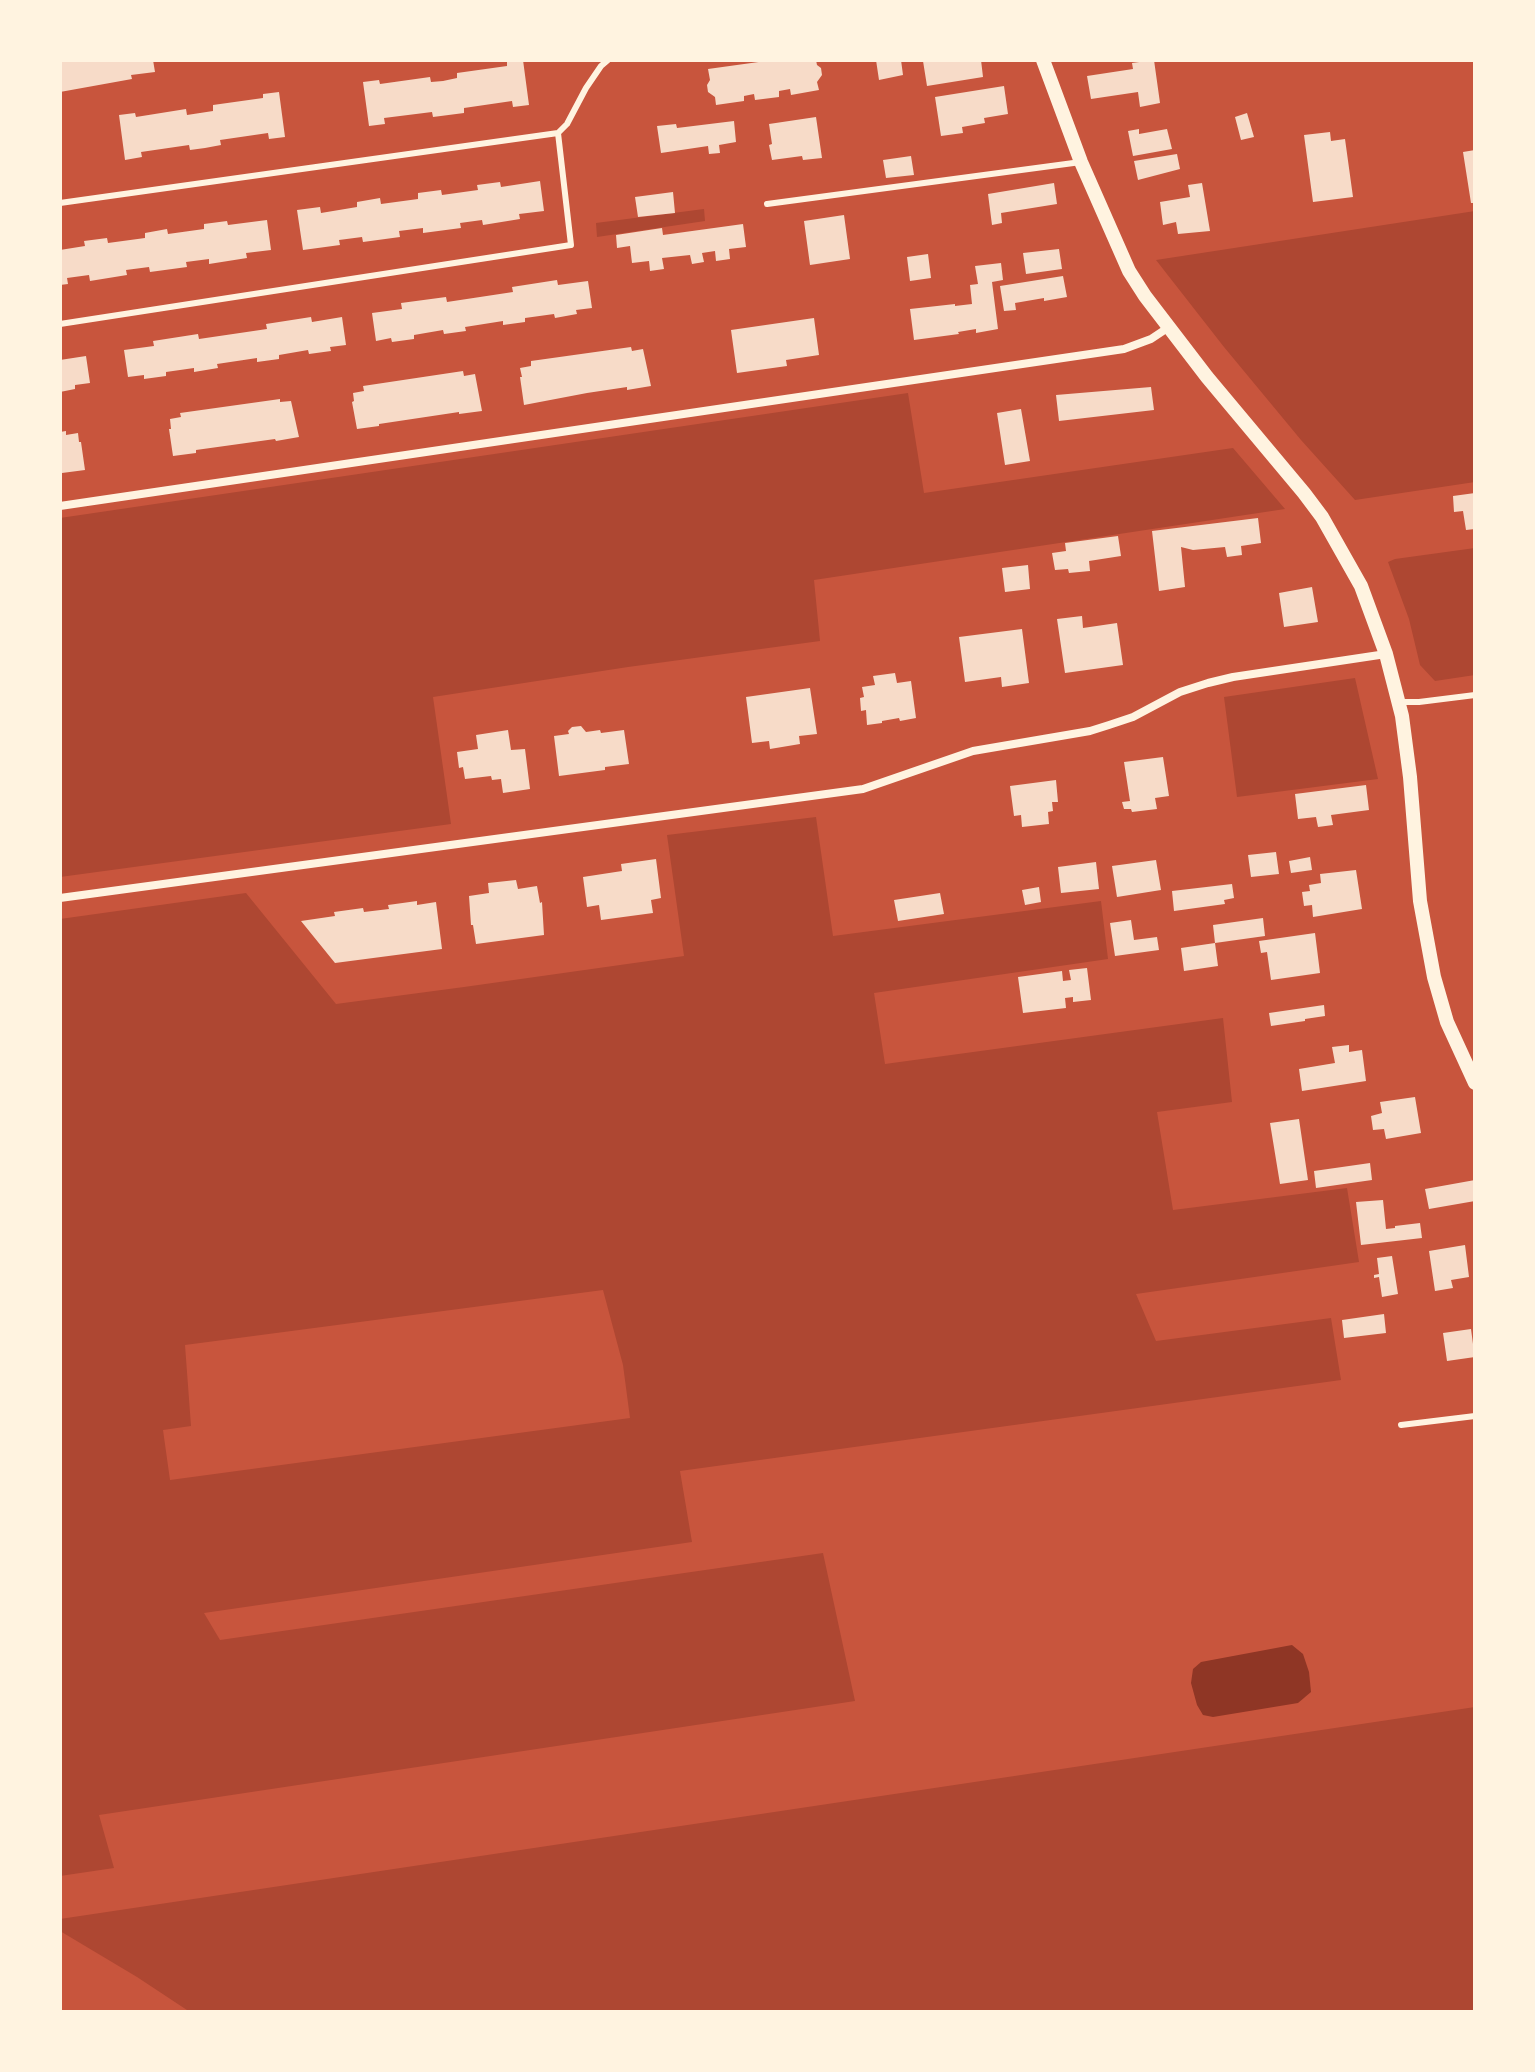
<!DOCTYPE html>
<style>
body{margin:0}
#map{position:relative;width:1535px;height:2072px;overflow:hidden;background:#c8553d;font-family:Helvetica,sans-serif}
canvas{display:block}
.frame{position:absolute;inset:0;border:62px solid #fff3e0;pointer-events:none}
</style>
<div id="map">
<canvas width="1535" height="2072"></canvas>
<div class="frame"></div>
</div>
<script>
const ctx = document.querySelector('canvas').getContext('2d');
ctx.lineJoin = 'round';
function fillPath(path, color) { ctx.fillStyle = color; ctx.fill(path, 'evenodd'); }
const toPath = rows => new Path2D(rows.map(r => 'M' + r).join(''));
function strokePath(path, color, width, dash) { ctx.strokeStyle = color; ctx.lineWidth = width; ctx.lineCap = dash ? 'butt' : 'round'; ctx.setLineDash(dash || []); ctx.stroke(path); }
fillPath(toPath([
 [704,209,705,221,597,237,596,223],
 [1475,211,1475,482,1355,500,1301,440,1224,347,1156,260],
 [908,393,924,493,1233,448,1285,509,814,580,820,641,628,667,433,697,451,824,60,877,60,518],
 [1475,548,1475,675,1435,681,1420,665,1409,619,1388,562,1395,559],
 [1355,678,1378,779,1237,797,1224,697],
 [816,817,833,936,1101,901,1108,959,874,993,885,1064,1223,1018,1232,1102,1157,1112,1173,1210,1347,1188,1359,1262,1136,1294,1156,1341,1331,1318,1341,1380,680,1471,692,1542,204,1613,220,1640,823,1553,855,1701,99,1815,114,1868,60,1876,60,919,246,893,336,1004,464,987,684,956,667,835],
 [603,1290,623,1365,630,1418,170,1480,163,1430,191,1426,185,1345],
 [1475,1707,1475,2012,190,2012,137,1977,60,1931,60,1919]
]), '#ae4732');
fillPath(toPath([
 [1292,1645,1303,1654,1309,1672,1311,1692,1298,1703,1213,1717,1203,1715,1197,1705,1191,1683,1193,1669,1201,1662]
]), '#8f3625');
fillPath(toPath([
 [60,60,153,60,155,72,131,75,132,79,60,92],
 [523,60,529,105,513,107,512,101,464,108,464,113,433,117,432,112,384,118,385,124,369,126,363,82,379,80,380,84,430,77,431,82,443,81,457,78,457,73,507,66,507,62],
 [773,60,816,60,817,65,821,68,822,75,817,82,819,90,791,95,790,89,779,91,779,97,755,100,754,94,744,96,744,101,716,105,715,97,708,92,707,85,710,80,708,69],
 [876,60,901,60,903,75,879,80],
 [981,60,983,77,927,86,923,61],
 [1154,60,1160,103,1140,107,1138,92,1091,99,1087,76,1133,69,1132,63],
 [1004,86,1008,114,984,118,985,123,962,127,963,133,941,136,935,97],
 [279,92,285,137,269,139,268,133,220,140,221,145,205,148,190,150,189,145,141,152,142,157,125,160,119,115,135,113,136,117,186,109,187,115,213,111,213,105,263,98,263,94],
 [1247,113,1254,137,1241,140,1235,117],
 [816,117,822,158,803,160,802,156,772,160,769,145,772,144,769,124],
 [734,121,736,142,719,145,720,153,709,154,708,146,661,153,657,126,676,124,677,128],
 [1139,129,1139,134,1167,129,1172,149,1133,156,1128,131],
 [1330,132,1331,141,1345,139,1353,197,1313,202,1304,135],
 [1475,150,1475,203,1471,203,1463,152],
 [1177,154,1180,169,1138,180,1134,161],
 [911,156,914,175,886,178,883,160],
 [540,181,544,211,519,214,520,219,483,225,482,220,460,223,461,228,423,233,423,228,399,231,400,237,363,242,362,237,339,240,340,245,303,250,297,210,320,207,321,213,357,207,357,202,380,198,381,204,418,199,418,193,441,190,442,195,478,190,477,185,500,182,501,187],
 [1054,183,1057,204,1001,213,1002,223,992,225,988,194],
 [1202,183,1210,231,1178,234,1176,222,1163,225,1160,202,1190,197,1188,185],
 [673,192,675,213,638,217,635,197],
 [844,215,850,259,810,265,804,221],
 [267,220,271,250,246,253,247,258,209,264,209,259,186,262,187,267,150,272,149,267,126,270,127,275,90,281,89,275,67,278,68,284,60,285,60,250,85,246,84,241,107,238,108,243,145,238,145,233,167,229,168,234,204,229,204,224,227,221,228,225],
 [743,224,746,247,729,249,730,259,716,261,715,251,702,253,704,262,692,264,690,255,662,258,664,269,650,271,649,261,632,263,630,246,617,248,616,235,662,228,663,235],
 [1059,249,1062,269,1026,274,1023,253],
 [928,254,931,278,910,281,907,257],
 [1001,263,1003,280,992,282,998,329,976,333,976,329,958,332,959,334,914,340,910,309,955,304,955,306,972,304,970,285,978,284,975,266],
 [1063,276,1067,297,1044,301,1044,298,1015,303,1016,310,1004,311,1000,286],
 [557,280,558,285,588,281,592,308,576,310,577,314,555,318,554,314,525,318,525,322,503,325,503,321,465,327,466,331,444,334,443,330,414,335,414,339,392,342,391,338,376,341,372,313,402,309,401,303,446,297,447,302,513,292,512,287],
 [311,317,312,322,342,317,346,345,330,347,331,351,309,354,308,350,279,355,279,359,257,362,257,358,217,364,218,368,194,372,194,368,166,372,166,376,144,379,144,375,128,377,124,350,154,346,153,341,198,334,199,339,267,329,266,324],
 [814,318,819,355,786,360,787,366,737,373,731,330],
 [631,347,632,351,643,349,651,386,627,390,627,387,587,393,524,405,520,377,522,377,520,368,531,366,531,361],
 [86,356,90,383,75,385,75,389,60,392,60,360],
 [463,371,464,376,475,374,482,411,459,414,459,412,379,424,379,426,357,429,352,402,354,401,353,393,364,391,363,386],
 [1151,387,1154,410,1059,421,1056,395],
 [280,399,280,402,291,401,299,437,276,441,275,439,196,450,196,453,173,456,169,429,171,429,170,419,181,417,180,413],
 [1021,409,1030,461,1005,465,997,413],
 [66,431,66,435,78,433,79,442,81,442,85,470,62,473,60,471,60,432],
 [1475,493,1475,529,1466,530,1463,511,1454,512,1453,496],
 [1258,518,1261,543,1241,546,1242,555,1227,557,1225,547,1193,550,1181,547,1185,587,1159,591,1152,531],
 [1118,536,1121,556,1089,561,1090,571,1069,573,1068,569,1055,570,1052,553,1066,551,1065,543],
 [1028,565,1030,589,1005,592,1002,568],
 [1312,587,1318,622,1284,627,1279,593],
 [1082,616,1083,628,1117,623,1123,665,1065,673,1057,619],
 [1022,629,1029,683,1002,687,1001,677,965,682,959,637],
 [895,673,897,683,911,681,916,718,900,721,899,718,882,721,882,723,867,725,866,710,861,711,860,698,864,697,862,687,875,685,873,676],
 [810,688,817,734,799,736,800,744,770,749,769,741,752,743,746,697],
 [581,726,586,732,600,730,601,733,624,730,629,764,605,767,605,770,559,776,554,736,569,734,568,731,572,727],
 [508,730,511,750,525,749,530,789,503,793,501,779,492,780,491,776,465,779,463,767,459,768,457,752,478,749,476,735],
 [1163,757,1169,796,1155,798,1157,809,1132,812,1131,809,1124,809,1122,802,1130,801,1124,762],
 [1056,780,1058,802,1052,802,1053,811,1048,812,1049,824,1022,827,1021,815,1014,816,1010,786],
 [1366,785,1369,810,1331,815,1333,825,1318,827,1316,817,1298,819,1295,794],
 [1276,852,1279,874,1251,877,1248,855],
 [1310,857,1312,870,1291,873,1289,861],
 [656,859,661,898,651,900,653,913,601,920,599,905,587,907,583,877,622,871,621,864],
 [1156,860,1161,890,1117,897,1112,866],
 [1096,862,1099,889,1061,893,1058,867],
 [1356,870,1362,909,1313,917,1312,905,1304,906,1302,892,1310,891,1309,885,1321,883,1320,874],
 [516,880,518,889,537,886,540,903,542,902,544,935,476,944,473,925,471,925,469,896,489,893,488,883],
 [1232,884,1234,898,1224,900,1225,904,1174,911,1172,891],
 [1039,887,1041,902,1025,905,1022,890],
 [940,893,944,914,898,921,894,900],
 [417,901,417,905,436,902,442,949,335,963,301,921,335,916,334,912,363,908,364,912,389,909,388,905],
 [1263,918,1265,936,1215,943,1213,925],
 [1131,920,1134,940,1157,937,1159,950,1115,956,1110,923],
 [1315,933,1320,973,1271,980,1267,952,1261,953,1259,941],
 [1215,943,1218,966,1184,971,1181,948],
 [1087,968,1091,1000,1073,1002,1073,997,1065,998,1066,1008,1023,1013,1018,977,1062,971,1063,981,1071,980,1069,970],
 [1324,1005,1325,1016,1305,1019,1305,1021,1271,1026,1269,1013],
 [1349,1045,1349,1052,1362,1050,1366,1081,1302,1091,1299,1069,1335,1063,1332,1047],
 [1415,1097,1421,1133,1386,1139,1384,1129,1373,1130,1371,1116,1382,1113,1380,1102],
 [1299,1119,1308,1180,1280,1184,1270,1123],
 [1370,1163,1372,1180,1316,1188,1314,1171],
 [1475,1180,1475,1201,1429,1209,1425,1189],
 [1383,1200,1386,1229,1395,1228,1395,1226,1420,1223,1422,1238,1361,1245,1356,1202],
 [1465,1245,1469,1277,1451,1280,1453,1288,1435,1291,1429,1251],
 [1392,1256,1398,1294,1382,1297,1379,1277,1374,1278,1374,1275,1379,1274,1377,1258],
 [1384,1314,1386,1333,1344,1338,1342,1320],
 [1471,1329,1473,1344,1475,1344,1475,1357,1447,1361,1443,1333]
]), '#f7dbc8');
strokePath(toPath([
 [60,203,558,133,567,124,586,88,601,66,608,60],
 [767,204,1081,162],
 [60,324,571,245,558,133],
 [1399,702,1419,702,1475,695],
 [1401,1425,1475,1416]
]), '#fff3e0', 6);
strokePath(toPath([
 [60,506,1124,349,1151,339,1169,327],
 [60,898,863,789,973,751,1090,731,1109,725,1133,717,1180,692,1208,683,1233,677,1386,654]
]), '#fff3e0', 8);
strokePath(toPath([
 [1043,60,1081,162,1129,271,1145,296,1207,377,1304,493,1322,517,1361,586,1386,654,1402,716,1410,777,1420,901,1434,977,1447,1022,1475,1083]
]), '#fff3e0', 14);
</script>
